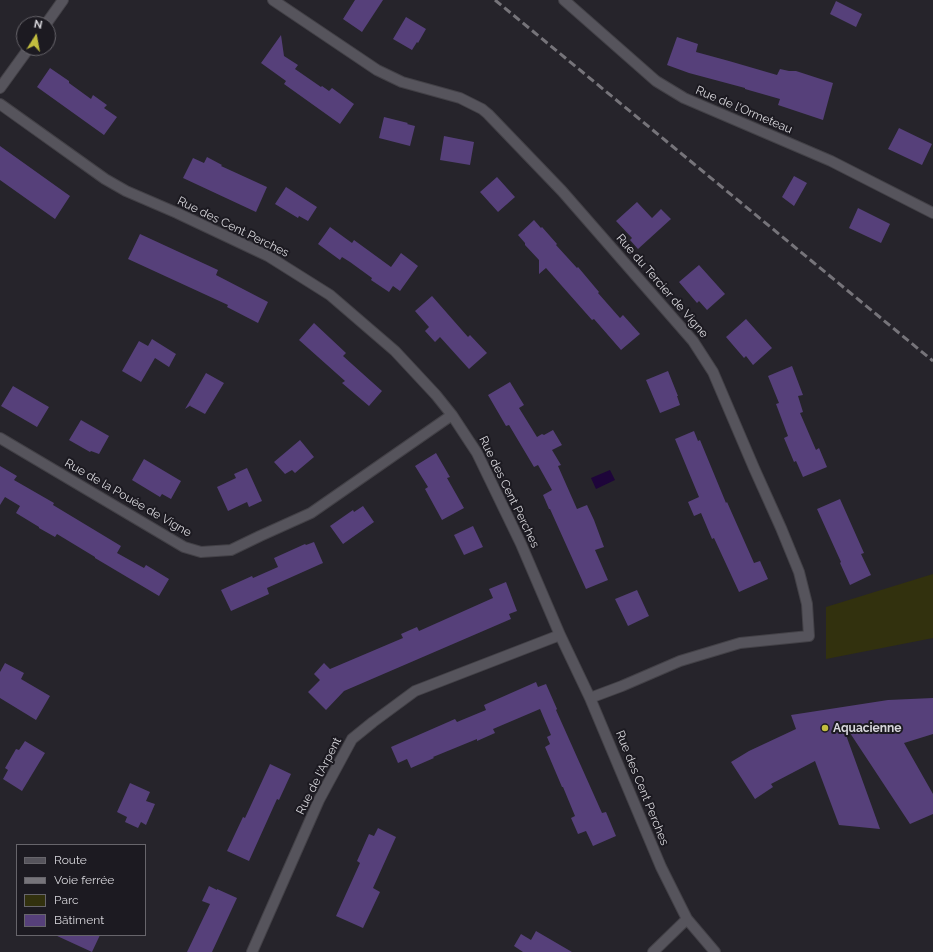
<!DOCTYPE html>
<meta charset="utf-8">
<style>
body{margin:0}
#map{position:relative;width:933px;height:952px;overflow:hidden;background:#26242b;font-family:Raleway,sans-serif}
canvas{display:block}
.legend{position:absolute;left:16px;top:844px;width:130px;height:92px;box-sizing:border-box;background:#1c1a21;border:1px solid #67656b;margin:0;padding:5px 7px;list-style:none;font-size:12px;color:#d7d6db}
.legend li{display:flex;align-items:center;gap:8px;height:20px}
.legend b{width:20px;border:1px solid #67656b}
.north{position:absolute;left:16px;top:16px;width:40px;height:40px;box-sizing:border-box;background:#1c1a21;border:1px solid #67656b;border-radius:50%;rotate:11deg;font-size:11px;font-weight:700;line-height:16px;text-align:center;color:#d7d6db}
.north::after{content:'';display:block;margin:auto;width:14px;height:18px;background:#c2bd3f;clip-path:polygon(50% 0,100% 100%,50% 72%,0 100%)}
</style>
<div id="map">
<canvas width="933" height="952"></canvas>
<ul class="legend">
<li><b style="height:5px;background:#56545c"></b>Route</li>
<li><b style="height:5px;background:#76747a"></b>Voie ferrée</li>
<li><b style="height:11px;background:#32310e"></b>Parc</li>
<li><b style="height:11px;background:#56407a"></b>Bâtiment</li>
</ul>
<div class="north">N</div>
</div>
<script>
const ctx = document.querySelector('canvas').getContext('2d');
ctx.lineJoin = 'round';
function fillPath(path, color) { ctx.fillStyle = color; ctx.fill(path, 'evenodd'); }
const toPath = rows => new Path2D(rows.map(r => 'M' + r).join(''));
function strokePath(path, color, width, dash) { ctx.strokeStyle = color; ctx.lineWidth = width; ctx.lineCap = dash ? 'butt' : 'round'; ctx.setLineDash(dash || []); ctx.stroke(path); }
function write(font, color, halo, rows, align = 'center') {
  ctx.font = font + ' Raleway,sans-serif'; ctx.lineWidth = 4; ctx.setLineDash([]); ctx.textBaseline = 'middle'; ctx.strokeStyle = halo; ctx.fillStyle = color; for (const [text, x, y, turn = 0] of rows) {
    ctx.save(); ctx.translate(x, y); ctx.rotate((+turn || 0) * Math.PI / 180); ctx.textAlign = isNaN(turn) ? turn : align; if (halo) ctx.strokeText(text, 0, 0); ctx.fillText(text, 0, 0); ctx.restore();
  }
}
fillPath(toPath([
 [933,574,933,638,826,659,826,607]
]), '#32310e');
fillPath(toPath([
 [610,470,615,480,596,489,591,478]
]), '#1e053a');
fillPath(toPath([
 [355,0,383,0,362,32,343,19],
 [836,1,862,14,856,27,830,14],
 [406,17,426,29,418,43,417,42,412,50,393,39],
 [281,35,284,56,298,65,295,69,321,87,322,86,329,91,332,88,354,104,340,124,284,84,286,81,261,63],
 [677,37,698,44,696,52,729,61,777,75,780,69,789,71,796,71,833,83,823,120,778,105,780,99,745,89,745,88,689,73,667,65],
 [50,68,69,81,69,83,91,99,93,95,107,105,104,108,117,117,104,135,37,87],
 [384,117,408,123,407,124,415,126,410,146,379,138],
 [899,128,932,144,922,165,888,149],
 [444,136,474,142,470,165,440,160],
 [0,146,70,196,55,219,0,180],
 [207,157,222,165,221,166,267,187,256,212,183,178,193,158,204,163],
 [794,176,807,183,794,206,782,197],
 [497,177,515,197,498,212,480,192],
 [286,187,317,207,308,221,299,216,298,218,275,204],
 [637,202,652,218,661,209,671,219,638,249,630,240,632,238,616,221],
 [858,208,890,224,881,243,849,228],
 [534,220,541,228,542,227,557,244,556,245,577,268,578,267,599,292,598,293,620,318,623,315,640,334,621,350,594,319,592,320,546,268,539,274,539,260,525,245,525,243,518,235],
 [330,227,352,243,354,240,391,267,401,253,418,266,400,291,393,286,389,292,371,280,372,278,350,262,342,257,340,260,318,244],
 [140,234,218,270,216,275,268,302,258,323,227,307,228,305,128,259],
 [699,265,725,294,707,310,699,301,697,303,679,282],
 [432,296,468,337,470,335,487,353,469,369,440,337,435,342,425,331,429,327,415,311],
 [746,319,772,348,753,365,746,356,744,358,726,337],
 [314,323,346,353,343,356,382,391,369,406,342,383,345,381,299,340],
 [152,339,176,354,169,367,155,358,141,382,122,371,139,341,148,346],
 [792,366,803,395,798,396,803,412,800,413,816,450,819,448,827,467,803,477,796,461,794,462,784,438,788,436,776,404,779,403,768,376],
 [668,371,678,396,677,396,680,405,660,413,646,380],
 [206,373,224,383,205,414,190,406,191,405,185,409],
 [510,382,524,405,519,408,537,437,542,434,544,435,553,430,562,445,552,450,561,465,558,466,577,509,587,505,594,520,604,547,595,550,608,580,586,589,550,509,549,509,543,495,552,490,538,465,534,467,509,425,506,426,488,395],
 [13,386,49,407,37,427,1,406],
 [81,420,109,436,99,454,91,451,90,452,69,440],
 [694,431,698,441,700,440,726,503,727,502,754,563,760,561,768,579,739,592,714,538,712,539,701,513,694,516,688,502,699,497,675,439],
 [300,440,314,457,295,473,292,470,285,474,274,462],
 [436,453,450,477,447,478,464,508,442,520,425,489,428,487,415,466],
 [144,459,181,481,171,499,162,494,160,497,132,480],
 [0,466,17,476,14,480,54,503,53,505,121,546,117,553,144,568,146,565,169,579,159,596,95,558,95,557,57,534,55,537,39,528,39,527,16,513,20,506,5,497,0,505],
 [247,468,262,501,249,507,247,502,228,511,217,487,236,478,234,474],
 [840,499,864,553,861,554,871,575,850,585,840,563,841,562,817,509],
 [363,506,374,522,343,544,330,526,353,510,354,512],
 [473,526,483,547,464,555,454,535],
 [314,542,323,563,267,588,269,594,231,611,221,590,252,576,253,578,278,567,274,558,305,544,306,545],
 [506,582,517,611,509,614,511,619,344,691,326,710,308,692,320,680,314,674,324,663,330,669,403,638,401,634,417,627,419,631,493,598,489,589],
 [637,590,649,616,628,626,615,599],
 [5,663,24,673,21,679,50,696,36,720,0,698,0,672],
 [536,682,538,687,546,684,557,709,556,710,602,813,606,812,616,836,593,846,586,831,578,834,571,818,575,816,563,787,562,787,545,747,550,744,547,737,551,735,540,709,493,729,495,733,477,741,477,739,433,757,434,758,411,768,407,759,398,763,391,747,455,719,457,722,486,710,484,705],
 [933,698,933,734,904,743,933,794,933,814,910,824,850,733,846,735,880,829,839,825,815,761,771,784,773,787,755,799,731,762,749,751,796,729,791,715,888,700],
 [25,741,45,753,22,791,3,779,8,770,5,768,16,749,19,750],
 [270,764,291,774,279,800,277,799,249,861,227,851,243,817,245,818],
 [130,783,150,792,146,801,155,804,146,825,141,822,138,828,125,822,127,817,117,812],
 [378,828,396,837,373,888,380,892,363,928,336,916,360,863,357,861,369,834,374,836],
 [209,886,217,890,217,889,237,898,212,952,187,952,210,904,202,901],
 [536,931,572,952,523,952,514,946,521,934,531,940],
 [55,935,100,935,92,952]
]), '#56407a');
const minor = toPath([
 [273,0,377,70,402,82,460,98,482,109,488,114,562,191,693,341,713,372,754,468,781,528,799,572,807,604,809,636,740,643,680,661,622,686,590,698],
 [564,0,656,81,684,98,831,161,933,213],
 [46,24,63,0],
 [0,88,29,48],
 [0,104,105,179,126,191,177,213,268,256,330,295,395,351,436,395,452,415,477,453,521,544,560,635,590,698,661,867,687,919,715,952],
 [0,438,184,547,201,552,231,550,260,536,311,513,452,415],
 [252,952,319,800,352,739,373,722,415,691,560,635],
 [653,952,687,919]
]);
strokePath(minor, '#434147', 12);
strokePath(minor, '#56545c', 10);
strokePath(toPath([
 [495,0,933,361]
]), '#76747a', 3, [8, 4]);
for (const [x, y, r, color] of [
 [825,728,4,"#c2bd3f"]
]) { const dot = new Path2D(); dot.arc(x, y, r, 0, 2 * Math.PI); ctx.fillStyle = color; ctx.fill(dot); strokePath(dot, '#1c1a21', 1.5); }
write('12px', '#d7d6db', '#1c1a21', [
 ["Rue de l'Ormeteau",744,110,23],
 ["Rue des Cent Perches",233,227,26],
 ["Rue du Tercier de Vigne",662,286,49],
 ["Rue des Cent Perches",509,492,64],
 ["Rue de la Pouée de Vigne",128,498,30],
 ["Rue de l'Arpent",319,776,-63],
 ["Rue des Cent Perches",642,788,68]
]);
write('bold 12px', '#d7d6db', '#1c1a21', [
 ["Aquacienne",833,728]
], 'left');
</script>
